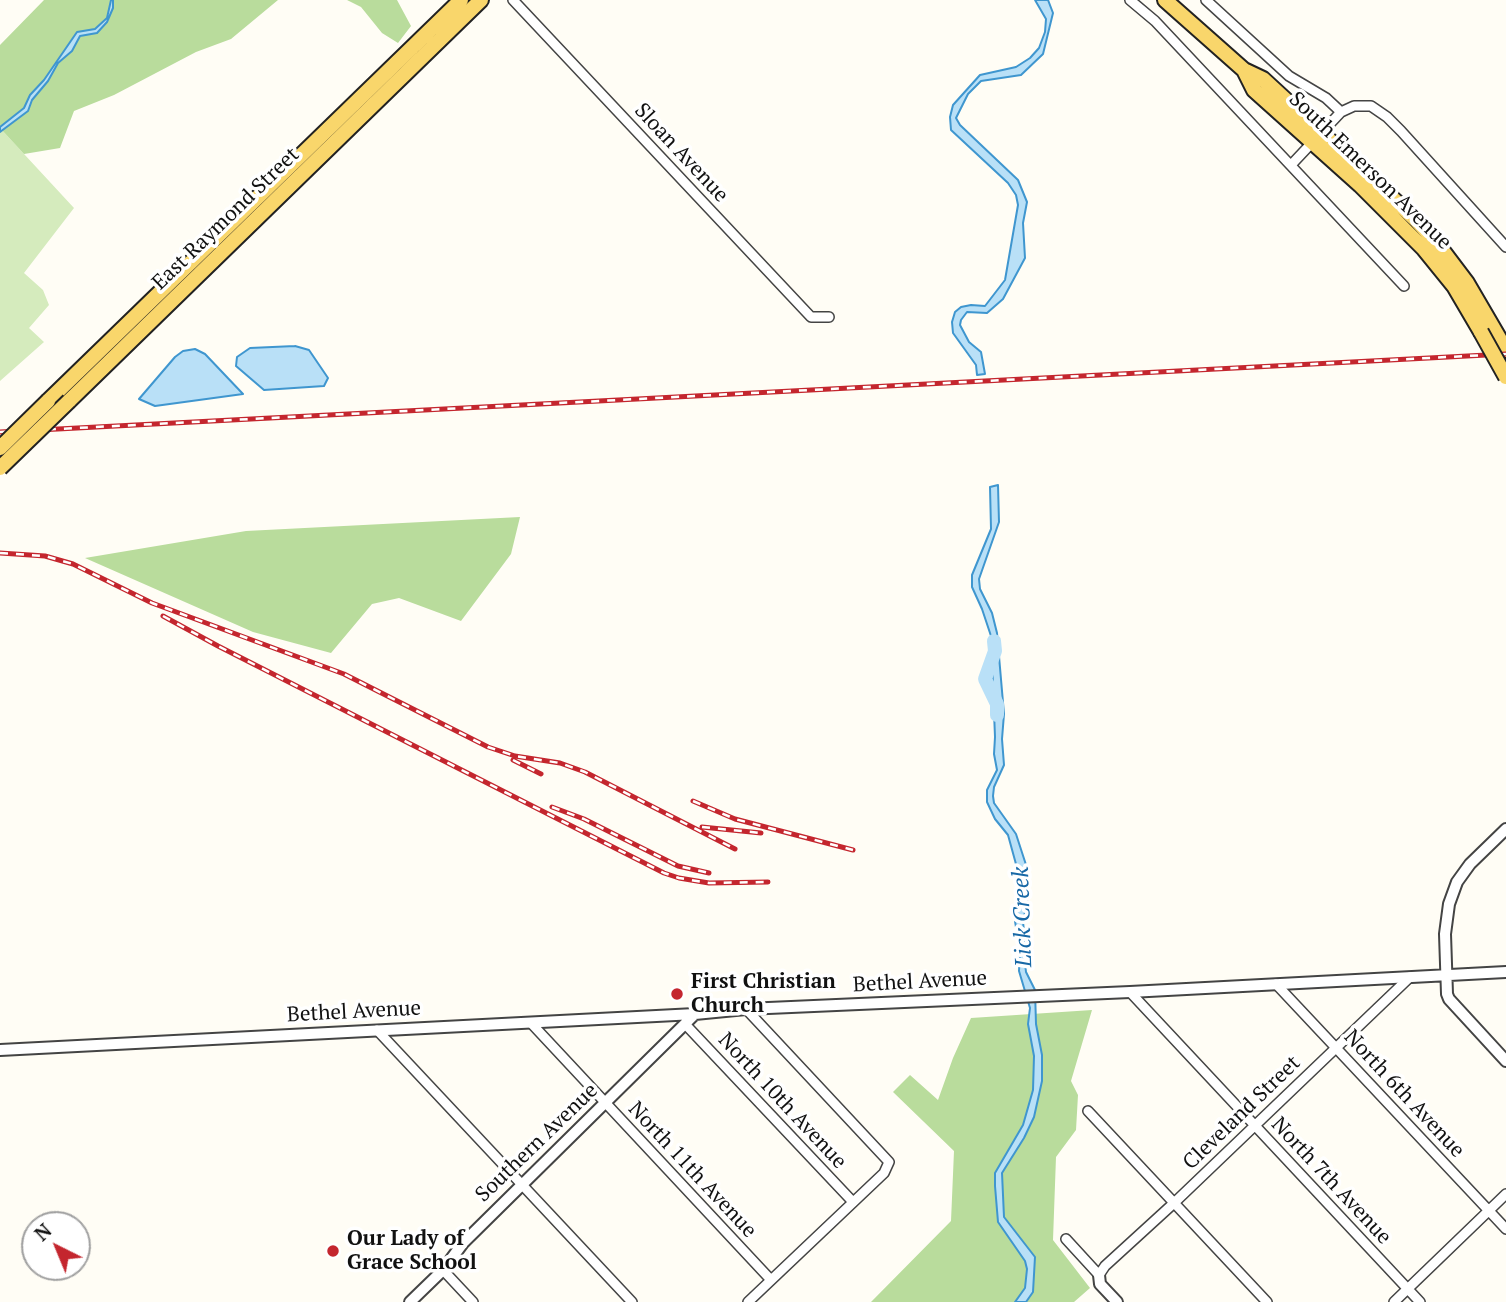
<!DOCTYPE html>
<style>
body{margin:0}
#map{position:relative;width:1506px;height:1302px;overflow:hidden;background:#fffdf5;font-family:"PT Serif",serif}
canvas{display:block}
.north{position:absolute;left:21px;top:1211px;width:70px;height:70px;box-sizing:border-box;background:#fff;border:2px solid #a0a0a0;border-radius:50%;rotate:317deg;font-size:19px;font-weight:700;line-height:28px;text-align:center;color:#111}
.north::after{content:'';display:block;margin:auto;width:24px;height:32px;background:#c4262e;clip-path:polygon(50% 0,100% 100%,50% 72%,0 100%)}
</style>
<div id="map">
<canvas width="1506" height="1302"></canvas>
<div class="north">N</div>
</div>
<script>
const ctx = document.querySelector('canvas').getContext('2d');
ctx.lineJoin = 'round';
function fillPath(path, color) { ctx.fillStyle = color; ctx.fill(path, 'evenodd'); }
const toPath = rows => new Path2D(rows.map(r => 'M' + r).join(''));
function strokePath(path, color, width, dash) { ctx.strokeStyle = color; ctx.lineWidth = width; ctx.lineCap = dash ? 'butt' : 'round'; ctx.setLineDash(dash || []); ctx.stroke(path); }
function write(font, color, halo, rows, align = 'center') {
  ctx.font = font + ' "PT Serif",serif'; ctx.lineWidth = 7; ctx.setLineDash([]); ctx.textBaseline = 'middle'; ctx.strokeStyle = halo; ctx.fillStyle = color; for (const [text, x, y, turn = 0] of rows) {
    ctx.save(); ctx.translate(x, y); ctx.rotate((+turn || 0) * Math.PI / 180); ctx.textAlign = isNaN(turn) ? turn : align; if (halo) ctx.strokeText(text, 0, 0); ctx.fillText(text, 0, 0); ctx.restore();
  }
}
fillPath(toPath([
 [0,128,74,208,24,273,43,290,49,305,29,328,44,342,0,381]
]), '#d5ebbd');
fillPath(toPath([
 [44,0,278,0,231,39,196,52,114,95,74,111,60,148,24,154,0,128,0,45],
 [347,0,397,0,411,26,398,43,382,33,361,7],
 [520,517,511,554,461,621,399,598,372,604,331,653,253,632,85,558,246,531],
 [1092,1010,1071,1081,1078,1095,1076,1130,1056,1157,1053,1240,1090,1288,1074,1302,871,1302,951,1221,954,1151,893,1092,910,1075,938,1100,953,1058,971,1018]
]), '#b9dc9c');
const water = toPath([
 [111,0,113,0,113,8,107,22,97,33,80,36,72,51,58,63,48,81,32,100,28,111,0,132,0,127,24,108,30,95,44,80,77,32,95,29,107,18,111,0],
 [1035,0,1048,0,1053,13,1043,54,1021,75,981,81,968,94,956,118,960,125,1018,180,1027,202,1023,223,1025,258,1003,299,987,313,967,312,961,320,960,325,969,342,981,352,985,374,977,375,976,365,953,333,952,322,955,312,961,307,971,305,985,306,1005,280,1018,205,1016,195,1008,183,951,130,950,117,953,105,980,75,1016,67,1030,58,1039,48,1045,32,1046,19,1035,0],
 [295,346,309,350,328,378,324,386,264,390,236,366,237,357,250,348,295,346],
 [195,349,205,354,243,394,155,406,139,399,175,357,183,351,195,349],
 [998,485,999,522,979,579,980,589,992,613,997,633,1004,714,1002,739,1004,765,994,787,993,796,994,803,1016,834,1028,871,1029,891,1023,922,1026,949,1025,963,1026,972,1035,990,1036,1024,1042,1055,1042,1081,1034,1117,1024,1138,1002,1173,1004,1217,1035,1257,1033,1292,1026,1302,1015,1302,1025,1288,1027,1269,1025,1261,998,1222,995,1186,995,1173,1023,1125,1033,1090,1034,1056,1028,1024,1030,1008,1019,971,1020,952,1015,921,1022,886,1008,835,995,819,987,802,987,790,997,770,994,754,995,737,991,636,982,609,972,587,972,575,991,529,990,487,998,485]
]);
fillPath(water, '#b9e0f7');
strokePath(water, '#3f96cf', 2);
strokePath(toPath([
 [994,641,995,651,985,679,997,704,997,715]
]), '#b9e0f7', 14);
const minor = toPath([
 [513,0,811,317,829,317],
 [1130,0,1155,21,1404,286],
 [1206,0,1289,76,1326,98,1341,112],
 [1291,165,1341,112,1354,106,1371,106,1387,117,1401,131,1506,247],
 [1276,984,1506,1229],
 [1130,992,1420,1302],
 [746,1009,889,1162,884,1173,748,1302],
 [531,1023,771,1280],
 [685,1024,853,1202],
 [377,1030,632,1302],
 [1088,1111,1267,1302],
 [1066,1239,1099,1275,1105,1266,1174,1203,1410,977],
 [443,1270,473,1302],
 [1394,1302,1506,1194]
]);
const tertiary = toPath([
 [1506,829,1470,864,1457,882,1449,904,1445,934,1447,994,1449,999,1506,1061],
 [0,1050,695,1014,746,1009,1130,992,1506,972],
 [1099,1275,1100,1284,1117,1302],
 [410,1302,443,1270,463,1243,695,1014]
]);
const primary = toPath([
 [1165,0,1244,70,1263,79,1416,220,1436,242,1467,283,1506,350],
 [1244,70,1254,90,1360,185,1424,249,1454,286,1481,332],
 [48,401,461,0],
 [69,401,481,0]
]);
strokePath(minor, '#444', 12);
strokePath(tertiary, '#444', 14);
strokePath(primary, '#222', 18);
strokePath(minor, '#fff', 9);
strokePath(tertiary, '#fff', 10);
strokePath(primary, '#f9d66b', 14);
const rail = toPath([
 [0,432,1506,354],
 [0,553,45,556,73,564,152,603,344,674,488,747,515,756,560,763,585,772,735,849],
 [163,616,218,646,664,873,679,878,709,883,768,882],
 [513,760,541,774],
 [693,801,735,819,853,850],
 [552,807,584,819,678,866,709,873],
 [702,827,761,833]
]);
strokePath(rail, '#c4262e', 5);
strokePath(rail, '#fff', 2.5, [8]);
const primaryBridge = toPath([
 [1481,332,1506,377],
 [0,448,48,401],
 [0,468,69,401]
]);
strokePath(primaryBridge, '#222', 18, []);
strokePath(primaryBridge, '#f9d66b', 14);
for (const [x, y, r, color] of [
 [677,994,7,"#c4262e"],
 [333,1251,7,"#c4262e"]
]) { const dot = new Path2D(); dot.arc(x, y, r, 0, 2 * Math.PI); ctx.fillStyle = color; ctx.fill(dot); strokePath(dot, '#fff', 2.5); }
write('21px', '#111', '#fff', [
 ["Sloan Avenue",681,153,47],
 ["South Emerson Avenue",1370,171,44],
 ["East Raymond Street",226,219,-44],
 ["Bethel Avenue",920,982,-3],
 ["Bethel Avenue",354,1012,-3],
 ["North 6th Avenue",1404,1094,47],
 ["North 10th Avenue",782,1101,47],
 ["Cleveland Street",1242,1113,-44],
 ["Southern Avenue",537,1143,-44],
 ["North 11th Avenue",692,1170,47],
 ["North 7th Avenue",1331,1181,47]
]);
write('bold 21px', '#111', '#fff', [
 ["First Christian",691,982],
 ["Church",691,1006],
 ["Our Lady of",347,1239],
 ["Grace School",347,1263]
], 'left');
write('italic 23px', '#1768a6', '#fff', [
 ["Lick Creek",1023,917,-92]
]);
</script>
